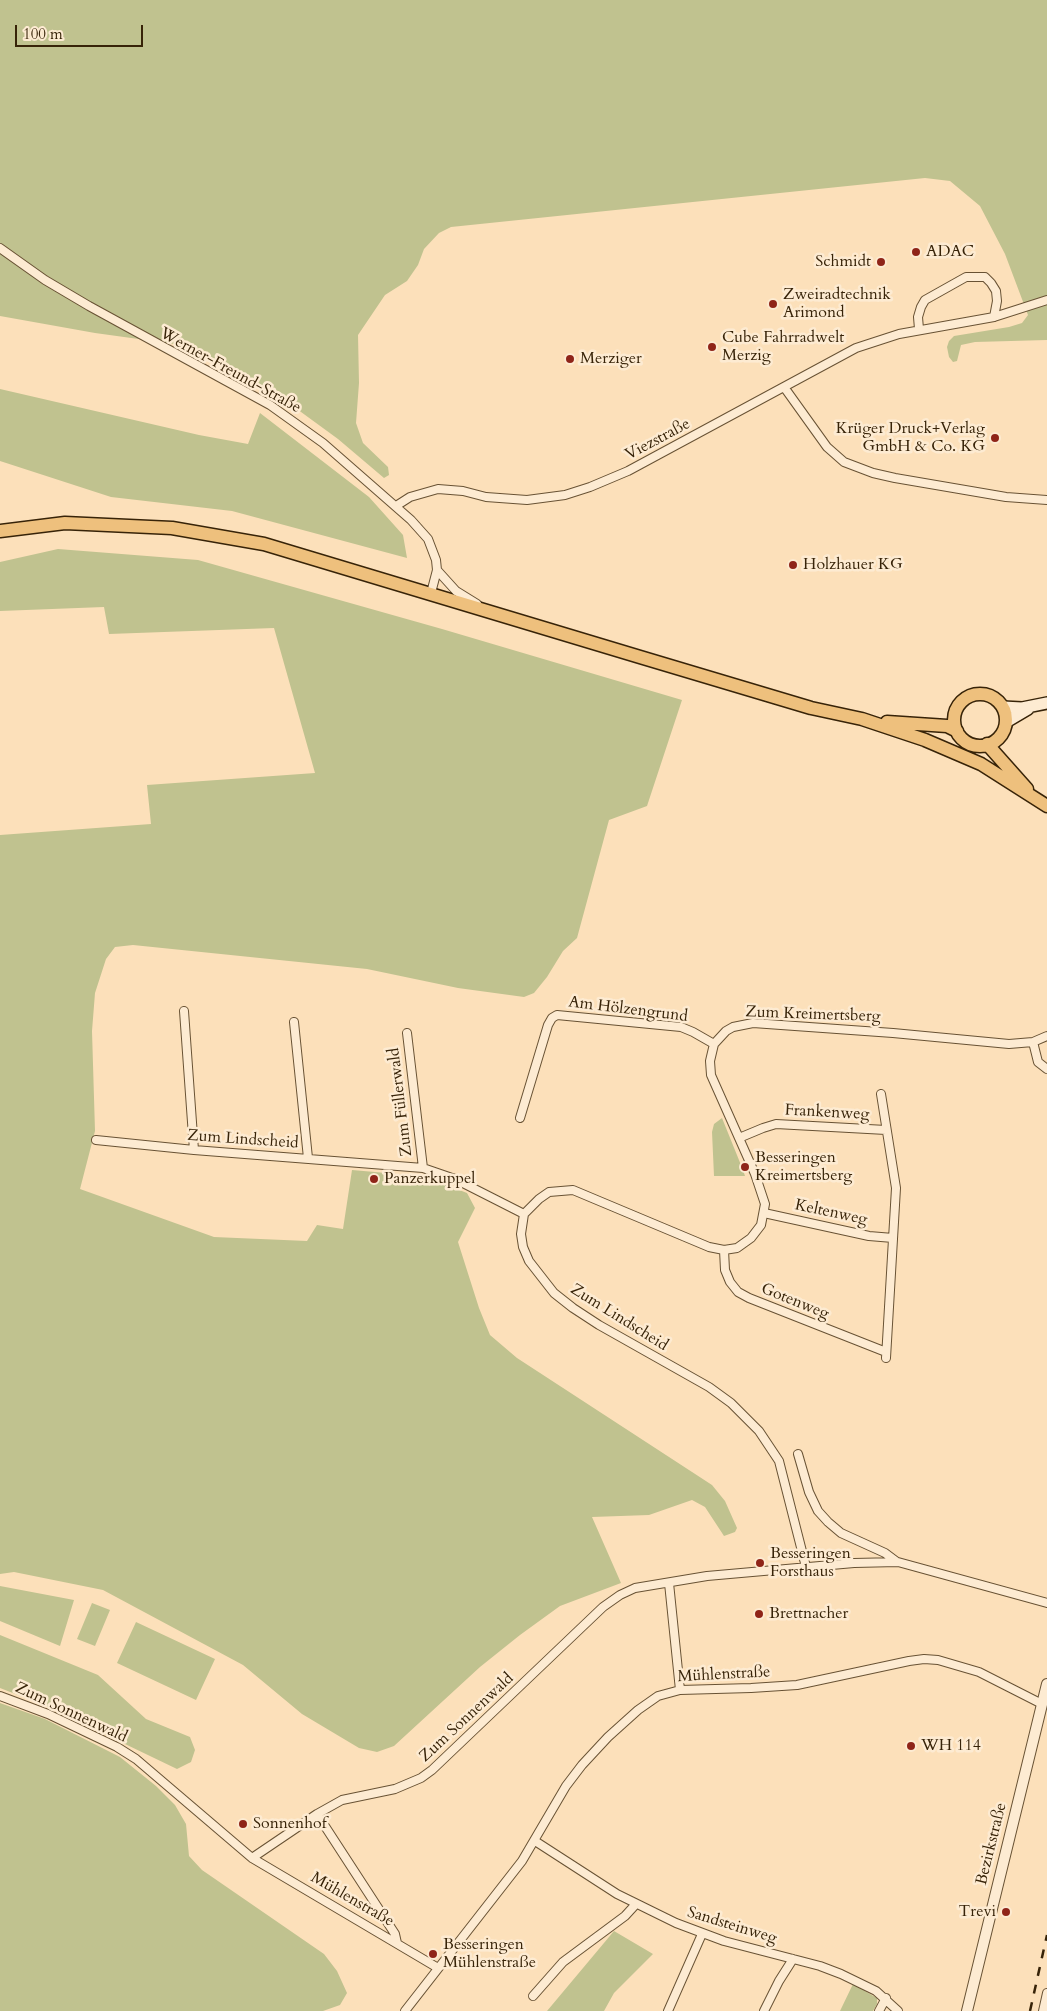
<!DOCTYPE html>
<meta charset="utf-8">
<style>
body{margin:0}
#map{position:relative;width:1047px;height:2011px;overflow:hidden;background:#fce0ba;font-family:Cardo,serif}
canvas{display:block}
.scale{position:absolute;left:15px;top:25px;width:128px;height:22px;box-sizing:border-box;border:2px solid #372308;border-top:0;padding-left:6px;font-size:15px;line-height:18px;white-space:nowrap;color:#372308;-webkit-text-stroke:4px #fdebd2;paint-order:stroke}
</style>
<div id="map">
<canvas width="1047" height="2011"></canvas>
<div class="scale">100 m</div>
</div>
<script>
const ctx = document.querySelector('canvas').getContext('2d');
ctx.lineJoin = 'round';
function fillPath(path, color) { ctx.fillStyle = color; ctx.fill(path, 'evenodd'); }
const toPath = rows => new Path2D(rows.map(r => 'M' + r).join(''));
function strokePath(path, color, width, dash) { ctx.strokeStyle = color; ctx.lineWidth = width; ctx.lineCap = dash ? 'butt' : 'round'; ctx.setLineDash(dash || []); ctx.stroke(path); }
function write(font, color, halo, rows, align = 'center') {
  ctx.font = font + ' Cardo,serif'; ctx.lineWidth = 5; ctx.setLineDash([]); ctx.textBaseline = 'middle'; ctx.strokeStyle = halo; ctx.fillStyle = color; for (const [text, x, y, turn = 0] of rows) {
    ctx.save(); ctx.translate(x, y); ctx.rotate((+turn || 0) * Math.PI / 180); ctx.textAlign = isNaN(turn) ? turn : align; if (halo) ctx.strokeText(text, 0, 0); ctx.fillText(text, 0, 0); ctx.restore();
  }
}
fillPath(toPath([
 [0,0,1047,0,1047,340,975,342,961,345,957,361,953,362,949,357,947,347,949,341,954,336,1009,327,1022,323,1028,315,1005,254,980,206,950,181,925,178,451,227,439,233,424,249,418,265,407,281,385,295,358,335,359,383,356,423,363,443,388,467,389,475,384,478,338,439,275,393,182,345,95,333,0,316],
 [0,389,199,435,248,444,260,413,369,497,403,535,407,558,232,511,111,497,0,461],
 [58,549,198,560,442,629,682,700,647,806,609,820,577,938,563,951,547,977,534,993,524,997,458,988,367,969,133,945,115,947,106,959,95,993,92,1031,95,1131,80,1189,214,1237,307,1241,317,1225,343,1229,352,1170,409,1175,436,1181,467,1193,475,1208,458,1242,479,1308,490,1335,517,1358,712,1485,725,1501,737,1528,735,1532,724,1536,705,1507,692,1500,649,1515,592,1517,621,1583,560,1606,520,1635,480,1667,394,1746,377,1752,359,1748,302,1714,243,1665,103,1590,14,1572,0,1574,0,835,151,824,147,785,315,773,274,628,109,634,104,607,0,611,0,562],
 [722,1118,743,1170,745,1176,714,1176,712,1132,714,1124],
 [0,1586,74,1600,60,1646,0,1621],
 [92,1603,110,1610,95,1646,77,1639],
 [136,1622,215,1659,196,1700,117,1663],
 [0,1635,98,1675,146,1719,190,1737,195,1750,191,1762,177,1769,46,1706,0,1688],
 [0,1703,45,1719,120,1757,156,1786,175,1805,186,1824,189,1856,202,1870,324,1954,337,1971,347,1993,340,2005,323,2011,0,2011],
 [614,1931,653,1954,614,1993,604,2011,547,2011],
 [853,1984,877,1998,877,2004,873,2011,840,2011]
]), '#c0c28f');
const minor = toPath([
 [0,248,45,280,89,306,270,405,323,443,411,520,428,539,436,560,437,570,431,593],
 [919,329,918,317,921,307,925,300,966,277,985,277,991,283,996,291,997,301,994,317],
 [784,387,827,447,844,462,873,473,895,478,1006,497,1047,500],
 [396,506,410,497,438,489,463,491,486,497,527,500,565,495,590,487,628,471,856,348,899,334,994,317,1047,300],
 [437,570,456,591,477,604],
 [184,1011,194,1150],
 [294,1022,308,1158],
 [407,1033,423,1168],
 [1033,1042,1038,1062,1047,1069],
 [881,1094,896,1188,886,1358],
 [520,1118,548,1025,552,1018,557,1015,681,1027,693,1032,714,1044],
 [739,1138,763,1128,776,1124,886,1130],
 [96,1140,194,1150,423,1168,455,1179,524,1214],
 [764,1213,869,1236,893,1238],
 [724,1250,725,1270,730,1282,738,1292,749,1298,886,1352],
 [798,1454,809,1492,818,1511,828,1522,841,1533,885,1553,897,1562],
 [806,1567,779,1461,759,1431,731,1403,709,1387,599,1325,573,1308,554,1293,529,1261,523,1247,521,1234,524,1214,539,1199,549,1192,573,1190,709,1247,724,1250,737,1248,751,1238,761,1225,765,1204,755,1174,711,1075,710,1061,714,1044,726,1031,733,1027,753,1023,893,1033,1009,1044,1033,1042,1047,1036],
 [669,1583,680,1690],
 [0,1696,48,1714,117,1747,136,1759,252,1858,438,1968],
 [317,1814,395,1934,397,1943],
 [535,1841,617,1894,676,1923,724,1941,820,1966,841,1974,876,1991,898,2011],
 [252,1858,317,1814,342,1800,395,1789,421,1778,432,1770,603,1607,620,1595,635,1588,707,1576,854,1563,898,1562,1047,1603],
 [533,1996,563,1962,625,1916,636,1904],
 [405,2011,522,1861,566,1786,582,1765,608,1737,638,1710,658,1696,680,1690,751,1688,797,1685,909,1661,924,1659,938,1660,979,1672,1042,1704],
 [668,2011,702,1934],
 [764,2011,779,1981,793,1959],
 [879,2011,886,1998],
 [1043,2011,1047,1993]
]);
const tertiary = toPath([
 [967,2011,1047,1684]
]);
const secondary = toPath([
 [1003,707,1022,708,1047,703],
 [1006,722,1028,709]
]);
const primary = toPath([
 [0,531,65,523,172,528,264,544,640,657,811,708,862,719,925,740,981,764,1047,806],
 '954 720a26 26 0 1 1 52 0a26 26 0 1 1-52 0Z',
 [887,722,947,726,957,731],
 [987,744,1027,789]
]);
strokePath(minor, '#685234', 10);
strokePath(tertiary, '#685234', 12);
strokePath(secondary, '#372308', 14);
strokePath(primary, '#372308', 15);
strokePath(minor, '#fdebd2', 8);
strokePath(tertiary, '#fdebd2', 10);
strokePath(secondary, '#fdebd2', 11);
strokePath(primary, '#eec07d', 12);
strokePath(toPath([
 [1030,2011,1047,1935]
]), '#372308', 2.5, [9, 9]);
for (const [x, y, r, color] of [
 [916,252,5,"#8f2418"],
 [881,262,5,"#8f2418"],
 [773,304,5,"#8f2418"],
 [712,347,5,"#8f2418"],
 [570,359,5,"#8f2418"],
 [995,438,5,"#8f2418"],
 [793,565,5,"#8f2418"],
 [745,1167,5,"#8f2418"],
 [374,1179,5,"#8f2418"],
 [760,1563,5,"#8f2418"],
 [759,1614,5,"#8f2418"],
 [911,1746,5,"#8f2418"],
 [243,1824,5,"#8f2418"],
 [1006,1912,5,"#8f2418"],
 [433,1954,5,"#8f2418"]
]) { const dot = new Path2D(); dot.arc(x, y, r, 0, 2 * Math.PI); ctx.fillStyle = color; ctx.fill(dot); strokePath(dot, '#fdebd2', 2); }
write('16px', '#372308', '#fdebd2', [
 ["ADAC",926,252],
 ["Schmidt",871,262,"right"],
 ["Zweiradtechnik",783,295],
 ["Arimond",783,313],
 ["Cube Fahrradwelt",722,338],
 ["Merzig",722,356],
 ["Merziger",580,359],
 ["Krüger Druck+Verlag",985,429,"right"],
 ["GmbH & Co. KG",985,447,"right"],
 ["Holzhauer KG",803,565],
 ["Besseringen",755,1158],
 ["Kreimertsberg",755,1176],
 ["Panzerkuppel",384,1179],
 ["Besseringen",770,1554],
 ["Forsthaus",770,1572],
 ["Brettnacher",769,1614],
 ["WH 114",921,1746],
 ["Sonnenhof",253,1824],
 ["Trevi",996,1912,"right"],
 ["Besseringen",443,1945],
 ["Mühlenstraße",443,1963]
], 'left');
write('16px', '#372308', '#fdebd2', [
 ["Werner-Freund-Straße",230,371,29],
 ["Viezstraße",658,440,-28],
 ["Am Hölzengrund",628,1010,7],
 ["Zum Kreimertsberg",813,1015,2],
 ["Zum Füllerwald",401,1102,-97],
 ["Frankenweg",827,1113,3],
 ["Zum Lindscheid",243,1140,4],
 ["Keltenweg",831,1213,12],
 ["Gotenweg",795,1302,22],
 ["Zum Lindscheid",619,1318,32],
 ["Mühlenstraße",724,1675,-3],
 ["Zum Sonnenwald",71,1713,25],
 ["Zum Sonnenwald",467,1718,-43],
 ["Bezirkstraße",992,1844,-76],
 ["Mühlenstraße",352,1900,30],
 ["Sandsteinweg",732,1926,17]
]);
</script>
